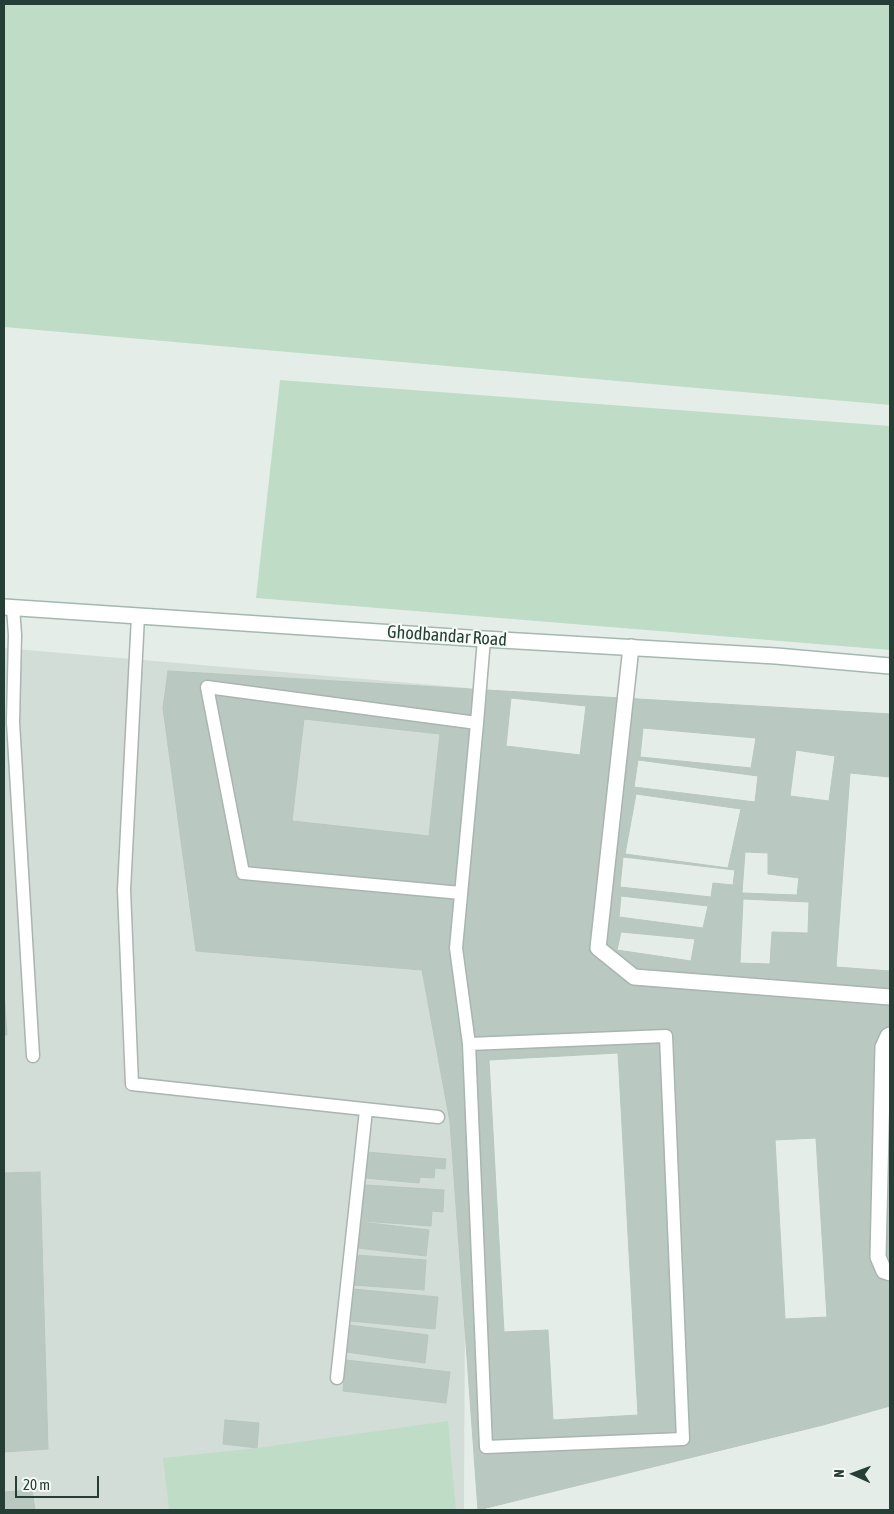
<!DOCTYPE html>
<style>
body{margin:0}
#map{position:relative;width:894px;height:1514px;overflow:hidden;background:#e5ede9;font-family:"Asap Condensed",sans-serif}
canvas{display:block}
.frame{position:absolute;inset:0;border:5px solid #253f36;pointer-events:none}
.north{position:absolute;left:829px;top:1449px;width:50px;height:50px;-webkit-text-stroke:4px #f5faf7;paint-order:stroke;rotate:272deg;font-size:14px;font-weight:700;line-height:20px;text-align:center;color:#253f36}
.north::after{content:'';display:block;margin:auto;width:18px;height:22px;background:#253f36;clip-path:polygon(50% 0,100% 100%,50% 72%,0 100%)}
.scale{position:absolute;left:15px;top:1476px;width:84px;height:22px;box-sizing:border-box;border:2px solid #253f36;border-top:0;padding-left:6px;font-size:15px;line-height:18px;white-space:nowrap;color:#253f36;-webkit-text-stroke:4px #f5faf7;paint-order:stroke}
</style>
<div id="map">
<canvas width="894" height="1514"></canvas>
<div class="frame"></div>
<div class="north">N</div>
<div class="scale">20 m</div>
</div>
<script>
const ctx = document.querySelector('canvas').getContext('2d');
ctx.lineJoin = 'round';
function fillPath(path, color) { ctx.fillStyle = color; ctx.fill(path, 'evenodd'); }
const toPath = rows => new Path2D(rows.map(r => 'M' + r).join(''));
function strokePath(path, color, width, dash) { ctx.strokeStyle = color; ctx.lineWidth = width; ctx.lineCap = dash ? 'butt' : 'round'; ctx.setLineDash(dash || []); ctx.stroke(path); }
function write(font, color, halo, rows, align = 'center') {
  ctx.font = font + ' "Asap Condensed",sans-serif'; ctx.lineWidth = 4; ctx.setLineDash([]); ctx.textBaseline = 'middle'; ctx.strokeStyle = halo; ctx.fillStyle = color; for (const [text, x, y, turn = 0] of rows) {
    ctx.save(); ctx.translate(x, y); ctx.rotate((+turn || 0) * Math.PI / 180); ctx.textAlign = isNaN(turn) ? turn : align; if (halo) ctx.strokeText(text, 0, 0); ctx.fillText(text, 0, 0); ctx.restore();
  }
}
fillPath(toPath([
 [4,648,468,688,464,1510,4,1510]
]), '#d3ddd8');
fillPath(toPath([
 [4,4,890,4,890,405,4,327],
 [280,380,890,426,890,650,256,598],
 [448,1421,456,1510,169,1510,163,1458,257,1448]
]), '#bfddc6');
const building = toPath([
 [168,671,890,714,890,1406,823,1425,478,1510,450,1122,422,970,196,951,163,708,168,671],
 [511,698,586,706,580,755,506,746,511,698],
 [304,719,440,734,429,836,292,821,304,719],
 [643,728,756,738,751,768,640,757,643,728],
 [796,750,835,756,829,801,790,796,796,750],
 [638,760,758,776,755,802,634,787,638,760],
 [850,773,890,777,890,971,836,967,850,773],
 [636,794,741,809,728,868,625,854,636,794],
 [745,852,768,853,768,874,799,878,797,895,742,893,745,852],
 [623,857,735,870,733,885,713,883,711,897,620,887,623,857],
 [621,896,708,906,703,928,619,917,621,896],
 [743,899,809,902,808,933,772,932,770,964,740,963,743,899],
 [621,932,695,939,691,961,617,950,621,932],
 [4,991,7,1035,4,1035,4,991],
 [618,1053,638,1415,553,1420,548,1330,504,1332,489,1060,618,1053],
 [816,1138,827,1317,785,1319,775,1140,816,1138],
 [367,1152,446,1159,445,1169,435,1168,434,1178,420,1177,419,1183,365,1178,367,1152],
 [40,1172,48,1449,4,1452,4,1173,40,1172],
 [365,1185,444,1190,443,1212,432,1211,431,1226,362,1221,365,1185],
 [361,1222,429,1230,426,1256,358,1248,361,1222],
 [355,1255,426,1260,424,1290,353,1285,355,1255],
 [353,1289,438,1297,435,1329,350,1321,353,1289],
 [349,1325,428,1335,425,1363,346,1352,349,1325],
 [346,1360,450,1372,446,1403,343,1391,346,1360],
 [225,1420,259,1423,257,1448,223,1444,225,1420],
 [32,1490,35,1510,4,1510,4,1492,32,1490]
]);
fillPath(building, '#bac8c2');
strokePath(building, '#b7c7c0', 1);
const lane = toPath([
 [13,607,15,635,13,722,33,1056],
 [138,616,124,890,132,1084,438,1117],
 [461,893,243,873,207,687,477,723],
 [469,1044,666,1036,683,1439,486,1447,469,1044,456,948,477,723,484,639],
 [337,1378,366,1110]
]);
const street = toPath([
 [631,647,598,948,634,977,890,997],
 [890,1035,888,1036,883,1047,878,1257,884,1271,890,1273]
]);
const secondary = toPath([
 [4,607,484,639,776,656,890,666]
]);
strokePath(lane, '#a8b5b0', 15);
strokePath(street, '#a8b5b0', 18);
strokePath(secondary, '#a3b9b0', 18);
strokePath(lane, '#fff', 12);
strokePath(street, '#fff', 15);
strokePath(secondary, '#fff', 15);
write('18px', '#253f36', '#f5faf7', [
 ["Ghodbandar Road",447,636,4]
]);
</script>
